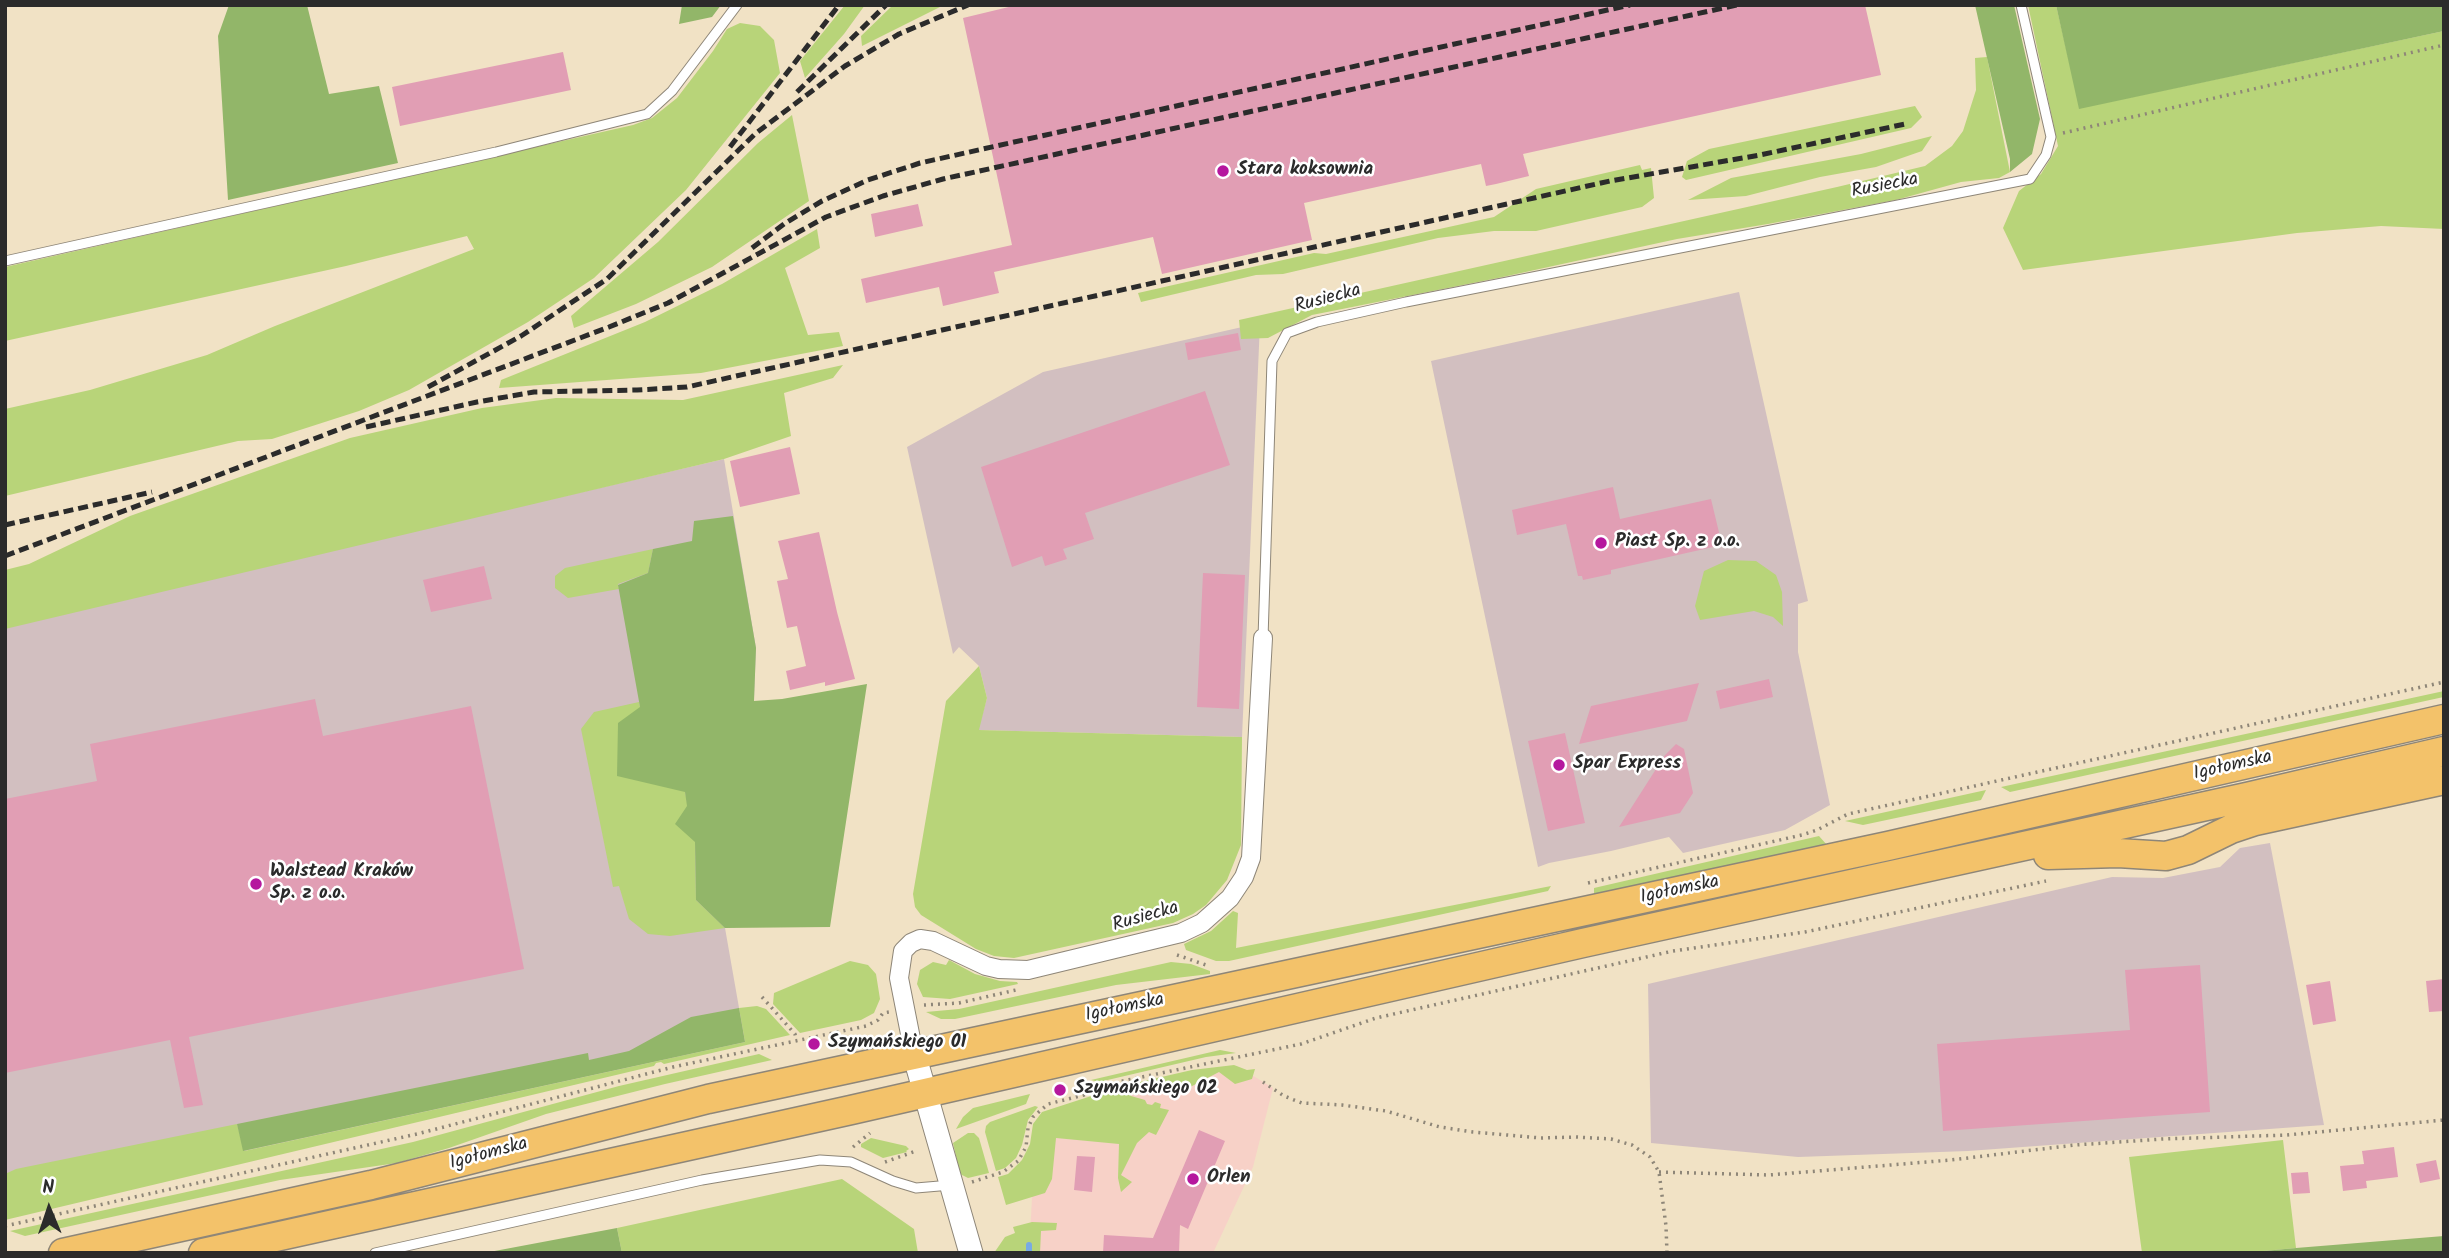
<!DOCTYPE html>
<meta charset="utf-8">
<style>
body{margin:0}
#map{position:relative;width:2449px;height:1258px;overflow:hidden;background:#f1e2c5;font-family:Kalam,sans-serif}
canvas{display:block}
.frame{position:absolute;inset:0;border:7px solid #2b2b2b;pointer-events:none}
.north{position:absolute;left:14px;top:1174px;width:70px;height:70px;-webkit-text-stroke:5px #fff;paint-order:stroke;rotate:358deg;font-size:19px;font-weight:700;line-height:28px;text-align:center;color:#2b2b2b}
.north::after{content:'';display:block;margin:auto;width:24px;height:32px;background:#2b2b2b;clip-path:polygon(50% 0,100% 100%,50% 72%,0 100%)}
</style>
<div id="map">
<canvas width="2449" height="1258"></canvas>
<div class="frame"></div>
<div class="north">N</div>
</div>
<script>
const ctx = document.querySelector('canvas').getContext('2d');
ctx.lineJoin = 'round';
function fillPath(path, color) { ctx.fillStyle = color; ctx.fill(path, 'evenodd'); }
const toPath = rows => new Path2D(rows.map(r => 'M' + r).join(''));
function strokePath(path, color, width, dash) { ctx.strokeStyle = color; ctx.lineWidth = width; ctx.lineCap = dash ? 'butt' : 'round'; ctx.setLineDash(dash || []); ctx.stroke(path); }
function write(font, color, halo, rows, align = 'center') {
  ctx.font = font + ' Kalam,sans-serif'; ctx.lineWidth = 5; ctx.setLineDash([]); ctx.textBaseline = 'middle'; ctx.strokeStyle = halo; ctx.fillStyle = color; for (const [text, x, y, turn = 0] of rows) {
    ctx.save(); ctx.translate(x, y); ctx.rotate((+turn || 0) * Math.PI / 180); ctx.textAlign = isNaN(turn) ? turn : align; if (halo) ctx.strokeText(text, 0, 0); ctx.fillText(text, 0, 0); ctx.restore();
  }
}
fillPath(toPath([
 [1237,1066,1273,1088,1253,1167,1213,1253,1029,1253,1036,1124,1131,1085]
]), '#f7d1c7');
fillPath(toPath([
 [1739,292,1808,601,1798,604,1798,652,1830,805,1785,830,1683,853,1669,837,1611,851,1549,863,1538,867,1431,361],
 [1260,323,1242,737,978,730,987,698,979,666,959,647,953,654,907,447,1043,372],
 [724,459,756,648,745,926,725,928,745,1042,5,1203,5,626],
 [2270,843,2324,1125,1968,1151,1798,1157,1651,1143,1648,984,2112,877,2163,878,2220,867,2240,848]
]), '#d2bfc0');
fillPath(toPath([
 [845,5,865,5,844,34,805,78,800,61],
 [893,5,944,5,862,46,861,36],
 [2028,5,2056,5,2080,108,2444,31,2444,229,2381,226,2297,233,2023,270,2003,228,2019,191,2041,174,2058,146],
 [740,23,760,26,774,40,780,73,686,190,594,278,528,322,409,390,359,411,272,439,238,441,5,496,5,409,90,390,207,355,275,326,474,249,467,236,346,266,5,341,5,267,633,125,652,118,677,98,713,51,727,29],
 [1987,57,2010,172,1999,178,1961,182,1896,200,1768,224,1677,239,1498,278,1312,315,1268,338,1241,339,1239,320,1837,187,1925,166,1952,146,1963,131,1976,90,1975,58],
 [1915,106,1922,117,1911,128,1686,180,1682,177,1687,161,1709,149],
 [792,115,809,201,712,267,636,304,574,328,571,316,658,242,758,143],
 [1932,136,1922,151,1876,167,1820,177,1746,196,1688,200,1731,178,1861,154],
 [1640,165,1642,170,1651,168,1654,198,1642,207,1536,231,1494,231,1438,238,1283,274,1256,275,1141,302,1138,293,1314,253,1326,254,1494,217,1536,189],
 [817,229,820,248,785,268,808,335,839,332,843,346,701,373,499,388,501,380,645,322,722,284],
 [843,365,833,378,784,393,791,436,724,459,5,629,5,570,29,564,130,516,350,438,482,408,556,398,683,400],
 [653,549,648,573,618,584,619,589,568,598,555,588,555,576,565,568],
 [1728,560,1756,561,1776,575,1782,592,1783,626,1773,617,1754,611,1700,620,1695,606,1704,571],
 [979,666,987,698,979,730,1242,737,1241,845,1227,880,1206,905,1193,914,1173,923,1014,958,994,956,976,949,921,915,915,907,913,894,946,701],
 [2444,691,2444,697,2439,698,2010,792,2001,787],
 [639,702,640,707,685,792,695,842,696,900,725,928,670,936,648,934,629,919,619,886,613,887,581,729,594,712],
 [1986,790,1981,800,1863,825,1845,821],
 [1819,836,1827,845,1594,895,1594,888],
 [1551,886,1548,891,1229,961,1216,961,1186,950,1184,944,1211,931,1233,911,1238,913,1236,948],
 [949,960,975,974,1000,981,1017,982,1018,984,950,999,923,997,917,984,920,970,933,962,946,965],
 [850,961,868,965,876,974,880,999,874,1013,861,1020,800,1033,773,1004,774,993],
 [1171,962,1191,964,1210,971,1210,974,1116,985,955,1019,941,1019,926,1012,959,1009],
 [757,1006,766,1009,790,1035,664,1064,661,1062,656,1063,654,1066,5,1220,5,1174,16,1169,237,1124,244,1151,745,1042,739,1008],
 [1220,1050,1236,1053,1206,1057,1099,1082,1091,1080],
 [759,1054,772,1060,665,1084,546,1114,449,1148,397,1163,280,1180,25,1236,10,1231,413,1142,619,1086],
 [1234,1065,1247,1070,1255,1069,1252,1079,1235,1084,1219,1072,1173,1096,1133,1086,1131,1096,1145,1100,1147,1104,1152,1105,1155,1102,1161,1104,1160,1108,1169,1110,1156,1135,1149,1132,1137,1143,1121,1175,1132,1182,1121,1192,1118,1178,1119,1144,1056,1138,1052,1179,1045,1193,1006,1205,998,1177,1008,1174,1022,1160,1030,1144,1033,1124,1042,1112,1122,1086,1192,1070],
 [1030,1094,1026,1104,956,1129,963,1117,973,1108],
 [1035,1106,1038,1107,1028,1120,1022,1145,1016,1158,1005,1168,996,1171,985,1132,986,1126,990,1122],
 [968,1133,974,1133,979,1138,989,1173,968,1178,960,1174,953,1143],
 [871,1138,906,1146,909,1149,906,1151,907,1152,883,1158,861,1147,861,1144],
 [2283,1140,2296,1248,2242,1253,2142,1253,2129,1157],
 [842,1179,914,1229,918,1253,622,1253,617,1228],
 [1032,1222,1057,1223,1056,1230,1041,1231,1040,1253,994,1253,1005,1237,1015,1233,1013,1227]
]), '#b8d479');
fillPath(toPath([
 [229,5,307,5,329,94,379,86,398,163,228,200,218,36],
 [682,5,721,5,712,17,679,24],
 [1975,5,2014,5,2040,119,2032,154,2010,172,2010,159],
 [2056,5,2444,5,2444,31,2079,109],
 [733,516,756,648,754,701,782,699,867,684,830,927,725,928,696,900,695,842,675,824,687,806,685,792,617,776,618,723,640,707,618,585,648,573,653,549,692,541,694,521],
 [739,1008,745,1042,243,1151,237,1124,588,1053,589,1060,629,1051,691,1017],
 [617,1228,622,1253,484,1253],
 [2444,1236,2444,1253,2242,1253,2296,1248]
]), '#92b669');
strokePath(toPath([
 [1029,1253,1029,1245]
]), '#78aae4', 6);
fillPath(toPath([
 [1017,5,1865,5,1881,75,1523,154,1529,176,1496,184,1486,186,1481,164,1304,203,1312,240,1162,274,1153,237,994,272,999,293,943,306,939,287,866,303,861,279,1012,245,963,18],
 [563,52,571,90,400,126,392,87],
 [918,204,923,226,875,237,871,214],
 [1238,333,1241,350,1188,360,1185,343],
 [1205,391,1230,465,1085,513,1094,539,1063,549,1067,559,1045,566,1042,556,1012,567,981,467],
 [790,447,800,494,740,507,730,461],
 [1613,487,1620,519,1711,499,1722,545,1611,570,1611,574,1583,580,1582,576,1578,576,1566,524,1517,535,1512,510],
 [819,532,837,612,855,679,825,686,825,682,790,690,786,671,806,666,797,626,787,628,777,581,788,579,778,541],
 [484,566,492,599,431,612,423,580],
 [1203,573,1245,575,1239,709,1197,707],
 [1769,679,1773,697,1720,709,1716,691],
 [1699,683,1687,721,1579,744,1591,706],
 [315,699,323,736,471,706,524,969,189,1037,203,1105,184,1108,170,1040,5,1073,5,799,97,781,90,744],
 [1565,733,1585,823,1548,831,1528,741],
 [1676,744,1684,749,1693,793,1680,813,1619,827,1665,755],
 [2200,965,2210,1112,1943,1131,1937,1044,2130,1030,2125,970],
 [2444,979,2444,1011,2429,1012,2426,981],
 [2330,981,2336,1021,2313,1025,2306,985],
 [1199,1130,1225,1141,1188,1229,1180,1225,1179,1253,1103,1253,1104,1235,1153,1238],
 [2394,1147,2398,1177,2366,1181,2367,1188,2343,1191,2340,1166,2364,1164,2362,1151],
 [1077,1156,1095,1157,1092,1192,1074,1190],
 [2436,1160,2440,1179,2420,1183,2416,1164],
 [2308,1172,2310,1193,2293,1194,2291,1173]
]), '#e19eb4');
const service = toPath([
 [5,261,496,152,647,114,672,91,737,5],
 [1263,638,1272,361,1287,333,1317,322,1406,302,2030,179,2046,155,2051,137,2021,5],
 [375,1253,702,1180,820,1160,851,1162,893,1181,916,1188,951,1185]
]);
const minor = toPath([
 [914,1054,899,978,903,951,911,943,920,939,933,941,986,966,999,969,1028,970,1181,933,1202,923,1230,898,1244,877,1251,858,1263,638]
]);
const tertiary = toPath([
 [914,1054,971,1253]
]);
const primary = toPath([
 [2048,855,2118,853,2166,856,2188,850,2231,829,2255,821,2444,780],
 [63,1253,371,1185,708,1099,1888,846,2444,719],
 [203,1253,851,1110,1583,943,2247,797,2444,751]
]);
strokePath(service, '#8e8678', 11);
strokePath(minor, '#8e8678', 20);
strokePath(tertiary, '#8e8678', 25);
strokePath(primary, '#8e8678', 31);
strokePath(toPath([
 [2063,133,2444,45],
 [1588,883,1802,835,1817,830,1848,814,2444,682],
 [1177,955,1209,966],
 [762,997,795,1034,796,1040],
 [924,1005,959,1003,1016,990],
 [1263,1082,1284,1096,1302,1103,1342,1105,1386,1111,1440,1127,1473,1132,1541,1138,1576,1137,1611,1139,1632,1145,1650,1157,1659,1172,1666,1226,1667,1253],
 [853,1147,870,1133],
 [885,1162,916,1151],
 [1659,1172,1769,1175,1951,1160,2075,1145,2163,1139,2287,1135,2444,1120],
 [972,1182,1003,1172,1018,1161,1026,1147,1028,1128,1033,1117,1048,1104,1084,1095,1089,1091,1118,1082,1301,1044,1376,1018,1673,951,1805,932,2046,881],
 [5,1226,417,1134,673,1067,866,1026,878,1020,883,1013,889,1012]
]), '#8e8678', 3.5, [2, 5]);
strokePath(service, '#fff', 9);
strokePath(minor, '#fff', 18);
strokePath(tertiary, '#fff', 23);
strokePath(primary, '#f3c26a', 28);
strokePath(toPath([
 [797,92,886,5],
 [730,147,839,5],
 [752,248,784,224,822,201,868,180,920,163,1630,5],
 [428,387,521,336,607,279,755,134,845,66,899,34,968,5],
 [366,427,477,402,534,392,637,390,687,387,1610,181,1760,155,1905,124],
 [5,525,152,492],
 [5,556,609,327,668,303,826,217,883,196,943,179,1737,5]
]), '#2b2b2b', 5, [10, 5]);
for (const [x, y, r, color] of [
 [1223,171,7,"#b5179e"],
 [1601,543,7,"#b5179e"],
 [1559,765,7,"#b5179e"],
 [256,884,7,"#b5179e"],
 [814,1044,7,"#b5179e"],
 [1060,1090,7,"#b5179e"],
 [1193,1179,7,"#b5179e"]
]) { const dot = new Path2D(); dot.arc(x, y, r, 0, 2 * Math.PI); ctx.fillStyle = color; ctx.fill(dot); strokePath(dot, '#fff', 2.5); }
write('bold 19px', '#2b2b2b', '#fff', [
 ["Stara koksownia",1237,171],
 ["Piast Sp. z o.o.",1615,543],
 ["Spar Express",1573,765],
 ["Walstead Kraków",270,873],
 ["Sp. z o.o.",270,895],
 ["Szymańskiego 01",828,1044],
 ["Szymańskiego 02",1074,1090],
 ["Orlen",1207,1179]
], 'left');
write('19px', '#2b2b2b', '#fff', [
 ["Rusiecka",1885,187,-11],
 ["Rusiecka",1328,300,-15],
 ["Igołomska",2233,767,-13],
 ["Igołomska",1680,891,-12],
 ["Rusiecka",1146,918,-16],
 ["Igołomska",1125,1009,-12],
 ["Igołomska",489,1155,-15]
]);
</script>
